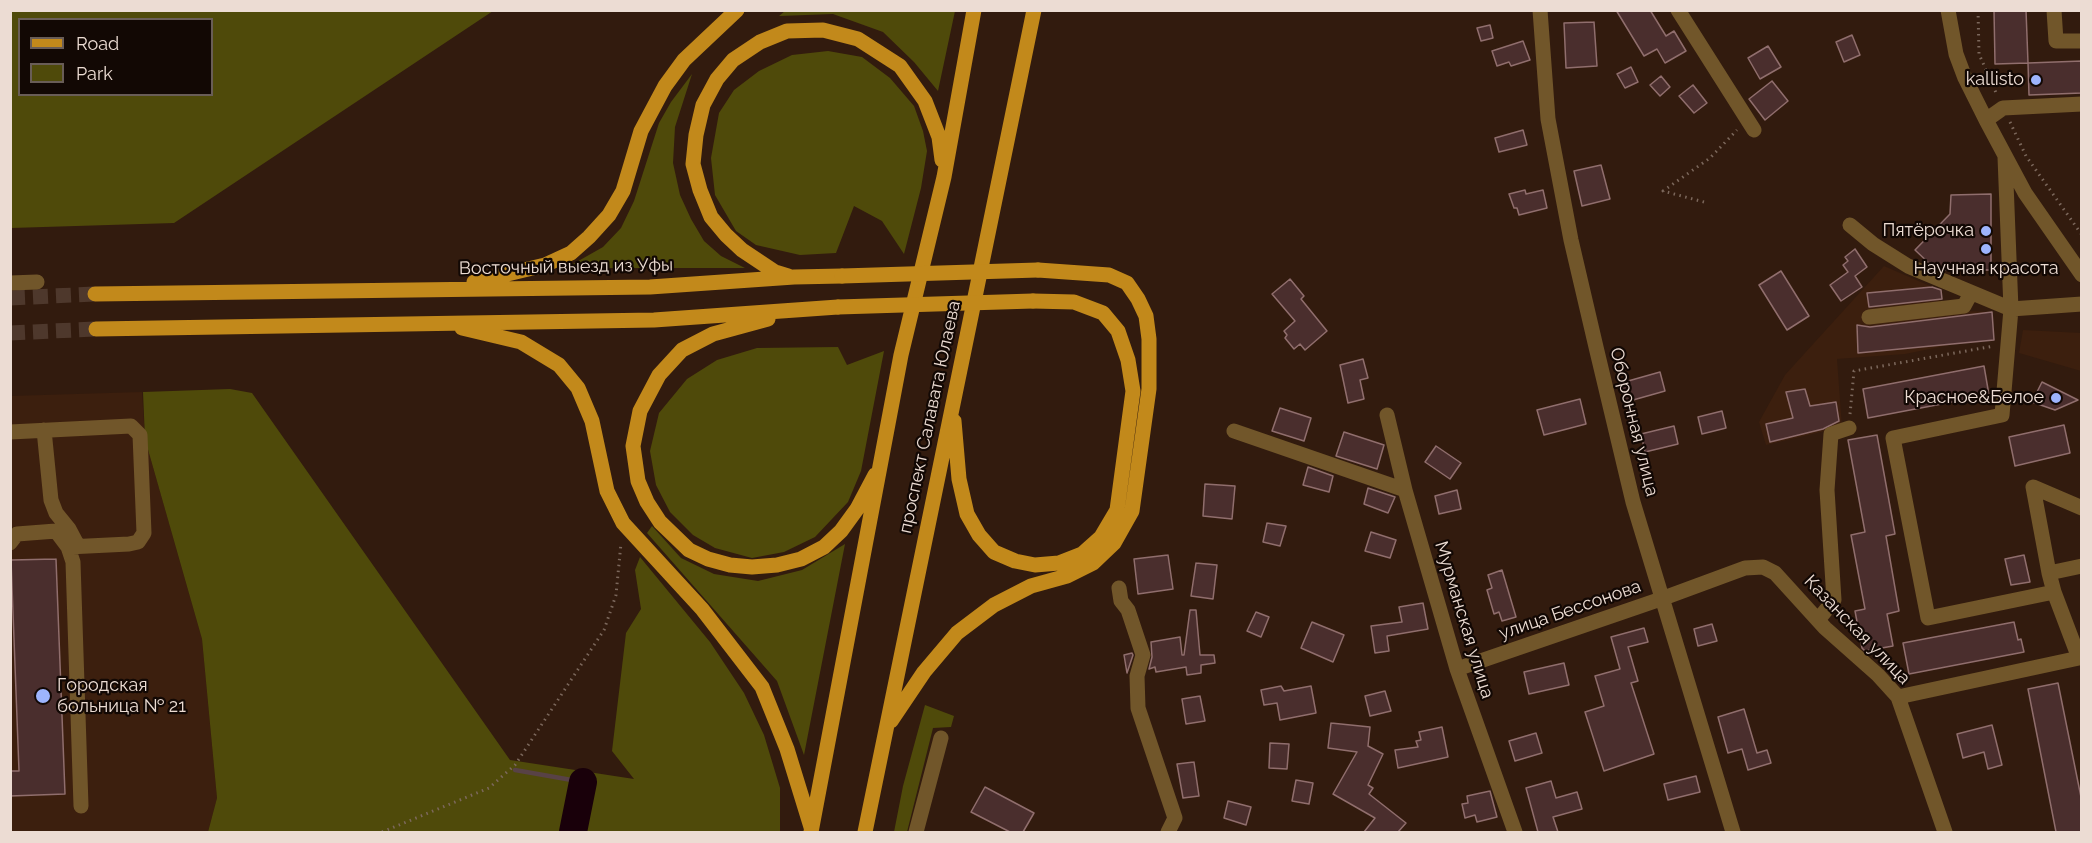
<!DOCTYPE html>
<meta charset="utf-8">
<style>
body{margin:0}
#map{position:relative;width:2092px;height:843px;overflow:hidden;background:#321b0e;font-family:Raleway,sans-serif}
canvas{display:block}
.frame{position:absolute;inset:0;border:12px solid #ecdcd3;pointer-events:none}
.legend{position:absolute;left:18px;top:18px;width:195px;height:78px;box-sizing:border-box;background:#120804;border:2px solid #695d57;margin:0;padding:8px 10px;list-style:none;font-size:18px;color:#ecdcd3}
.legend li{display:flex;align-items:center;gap:12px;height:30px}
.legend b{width:30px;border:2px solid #695d57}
</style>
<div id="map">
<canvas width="2092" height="843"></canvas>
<div class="frame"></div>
<ul class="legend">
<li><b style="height:8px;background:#c2891b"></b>Road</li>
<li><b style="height:16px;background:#4f4a0a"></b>Park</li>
</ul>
</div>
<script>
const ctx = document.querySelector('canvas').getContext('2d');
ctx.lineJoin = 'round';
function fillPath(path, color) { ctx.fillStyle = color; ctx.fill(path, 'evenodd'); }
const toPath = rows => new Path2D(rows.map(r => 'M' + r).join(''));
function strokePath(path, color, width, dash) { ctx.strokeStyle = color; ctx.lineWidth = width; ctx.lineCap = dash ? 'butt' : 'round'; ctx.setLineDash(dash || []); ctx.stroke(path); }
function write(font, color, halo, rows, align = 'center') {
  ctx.font = font + ' Raleway,sans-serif'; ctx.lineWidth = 4.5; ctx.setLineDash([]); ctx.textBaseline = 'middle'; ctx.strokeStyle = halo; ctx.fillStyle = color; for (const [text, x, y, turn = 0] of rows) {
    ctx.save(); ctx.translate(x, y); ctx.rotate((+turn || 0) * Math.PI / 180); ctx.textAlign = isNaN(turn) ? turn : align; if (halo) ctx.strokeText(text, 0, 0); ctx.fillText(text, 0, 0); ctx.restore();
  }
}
fillPath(toPath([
 [1884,266,1937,289,1943,310,1990,312,1989,337,1905,354,1837,359,1842,427,1766,445,1759,422,1785,375],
 [2023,330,2081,333,2081,371,2019,353],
 [142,392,145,439,202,639,217,798,208,832,11,832,10,396]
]), '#3c1f0e');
fillPath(toPath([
 [10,11,11,10,493,11,174,223,11,228],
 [20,20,212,20,212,94,20,94],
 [785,11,955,11,938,91,914,62,883,32,833,14,779,16],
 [828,51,862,57,890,78,914,106,923,131,927,151,921,188,904,254,882,221,854,206,836,253,800,255,756,245,736,231,715,195,711,158,719,113,734,90,759,71,792,55],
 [692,74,675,127,673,163,680,195,691,219,704,241,721,256,745,268,566,268,603,247,621,228,634,201,659,123,671,102],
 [838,347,847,365,884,351,861,471,848,502,815,537,784,552,752,558,715,548,693,535,670,512,656,485,650,451,659,413,687,379,717,360,757,348],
 [230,389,252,393,510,760,634,779,612,751,626,633,641,609,635,570,640,557,710,642,744,693,764,735,780,788,780,832,208,832,217,798,202,639,145,439,143,392],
 [652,526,681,558,714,574,758,581,802,570,845,544,804,755,777,681,647,533],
 [925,705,954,716,951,727,933,728,907,832,894,832,903,786]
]), '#4f4a0a');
strokePath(toPath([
 [515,770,583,782]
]), '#584246', 4.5);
strokePath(toPath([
 [573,832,583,782]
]), '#19000a', 28);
const building = toPath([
 [1616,10,1650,10,1666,36,1674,31,1686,51,1665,63,1657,49,1644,56,1616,10],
 [1994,10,2026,10,2028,63,1995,64,1994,10],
 [1594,22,1597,66,1566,68,1564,23,1594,22],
 [1490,25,1493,38,1481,41,1477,28,1490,25],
 [1852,35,1860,55,1844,62,1836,42,1852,35],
 [1523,41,1530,60,1511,66,1509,62,1497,66,1492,51,1523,41],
 [1768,46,1781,67,1760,79,1748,58,1768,46],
 [2082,61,2082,93,2029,95,2028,63,2082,61],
 [1631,67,1638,82,1625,88,1617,74,1631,67],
 [1661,76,1670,87,1660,96,1650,85,1661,76],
 [1772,81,1788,101,1765,120,1749,99,1772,81],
 [1693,85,1707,103,1694,113,1679,96,1693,85],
 [1523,130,1527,145,1499,152,1495,138,1523,130],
 [1601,165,1610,199,1582,206,1574,171,1601,165],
 [1525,190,1526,194,1543,190,1547,208,1519,215,1517,208,1514,208,1509,194,1525,190],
 [1991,194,1991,270,1942,270,1932,266,1915,250,1950,214,1951,195,1991,194],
 [1855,249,1867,267,1855,276,1862,287,1841,301,1830,285,1848,272,1843,265,1848,261,1845,257,1855,249],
 [1781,271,1809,316,1787,330,1759,285,1781,271],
 [1290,279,1304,296,1301,299,1327,331,1305,350,1300,344,1294,349,1285,338,1287,335,1284,331,1295,321,1272,294,1290,279],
 [1932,287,1941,290,1942,299,1869,307,1867,293,1932,287],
 [1992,312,1994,340,1858,353,1857,325,1870,327,1992,312],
 [1363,359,1368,378,1360,380,1364,399,1348,403,1340,365,1363,359],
 [1984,366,1989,395,1868,418,1863,389,1984,366],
 [1660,372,1665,391,1626,402,1621,383,1660,372],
 [2042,382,2078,400,2055,410,2032,402,2042,382],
 [1805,389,1810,406,1836,402,1839,421,1823,429,1770,442,1766,424,1793,418,1786,392,1805,389],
 [1580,399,1586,424,1544,435,1537,410,1580,399],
 [1280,408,1311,418,1304,441,1272,431,1280,408],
 [1722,411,1726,428,1702,434,1698,417,1722,411],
 [2064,425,2070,453,2015,466,2009,437,2064,425],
 [1674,426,1678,444,1645,452,1641,434,1674,426],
 [1344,432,1384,445,1377,469,1336,456,1344,432],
 [1877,435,1895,534,1886,536,1899,611,1887,614,1893,646,1865,651,1862,648,1855,611,1865,609,1851,535,1865,532,1848,440,1877,435],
 [1436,446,1461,463,1450,479,1425,462,1436,446],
 [1308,467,1333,476,1329,492,1303,485,1308,467],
 [1205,484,1235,486,1232,519,1203,516,1205,484],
 [1368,488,1395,497,1388,513,1364,504,1368,488],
 [1457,490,1461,509,1439,514,1435,496,1457,490],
 [1267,523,1286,526,1280,546,1263,542,1267,523],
 [1371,532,1396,540,1390,558,1365,551,1371,532],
 [1168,555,1173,589,1138,594,1134,559,1168,555],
 [2024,555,2030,582,2011,585,2005,559,2024,555],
 [56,559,65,794,10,796,10,771,19,771,11,560,56,559],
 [1196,563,1217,565,1213,599,1191,596,1196,563],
 [1502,570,1516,617,1502,621,1499,612,1494,614,1487,590,1492,588,1488,575,1502,570],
 [1423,603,1428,629,1387,636,1389,651,1375,653,1371,626,1402,622,1399,607,1423,603],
 [1190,610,1196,610,1200,655,1214,655,1215,663,1201,665,1201,673,1187,675,1186,667,1156,672,1155,667,1149,669,1152,657,1151,642,1180,637,1182,655,1184,655,1190,610],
 [1256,612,1269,617,1261,637,1247,631,1256,612],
 [1312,622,1344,635,1333,662,1301,648,1312,622],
 [2014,622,2018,640,2021,639,2024,652,1909,674,1903,643,2014,622],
 [1712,624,1717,641,1698,646,1694,629,1712,624],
 [1644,628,1648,642,1628,647,1638,681,1631,683,1654,754,1604,771,1585,712,1604,706,1595,676,1620,669,1611,637,1644,628],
 [1132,653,1133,655,1127,673,1124,655,1132,653],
 [1564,663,1569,685,1529,694,1524,672,1564,663],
 [2058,683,2082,802,2082,832,2056,832,2028,689,2058,683],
 [1281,686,1284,691,1311,686,1316,713,1280,720,1277,703,1264,705,1261,690,1281,686],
 [1385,691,1391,711,1370,716,1365,696,1385,691],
 [1200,696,1205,721,1186,724,1182,699,1200,696],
 [1744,709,1757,753,1767,750,1771,763,1748,770,1742,749,1728,753,1718,717,1744,709],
 [1331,723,1370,727,1368,746,1383,754,1368,785,1373,788,1369,794,1406,823,1398,832,1364,832,1375,818,1333,794,1357,752,1328,748,1331,723],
 [1992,725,2002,765,1988,769,1984,752,1963,758,1957,734,1992,725],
 [1442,727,1448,757,1398,768,1395,750,1418,747,1416,741,1421,740,1419,732,1442,727],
 [1536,733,1542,753,1515,761,1509,741,1536,733],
 [1270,743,1289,744,1287,769,1269,768,1270,743],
 [1194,762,1199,796,1183,798,1177,764,1194,762],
 [1696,776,1700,792,1668,800,1664,784,1696,776],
 [1296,780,1313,783,1309,804,1292,801,1296,780],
 [1551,781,1556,798,1577,792,1582,809,1553,817,1558,832,1538,832,1526,788,1551,781],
 [985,787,1034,813,1023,832,1010,832,971,812,985,787],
 [1490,791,1497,817,1477,822,1475,815,1465,818,1462,804,1468,803,1467,796,1490,791],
 [1228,801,1251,807,1246,825,1224,818,1228,801]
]);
fillPath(building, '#4a2e2d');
strokePath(building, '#906e6d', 1.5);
strokePath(toPath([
 [10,298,95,294],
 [10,333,96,329]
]), '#4e382c', 15, [15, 8]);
strokePath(toPath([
 [1978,10,1979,54,1997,95],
 [2010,122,2026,156,2082,235],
 [1704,202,1663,191,1710,158,1737,130],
 [1850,414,1854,371,1994,346],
 [382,832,489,788,515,765,604,630,616,595,621,543]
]), '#7c685c', 3, [1.5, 4.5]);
strokePath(toPath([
 [1540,10,1548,119,1571,240,1596,347,1633,502,1733,832],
 [1678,10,1754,130],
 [1948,10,1956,54,1965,78,1986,120,2025,193,2082,275],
 [2054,10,2056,41,2082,41],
 [1986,120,2003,108,2082,104],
 [2005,157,2011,309,2002,415,1893,438,1928,618,2054,592],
 [1850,225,1873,244,1908,266,2011,309,2082,304],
 [10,283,37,282],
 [1869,317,1964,306,1971,293],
 [1387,415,1405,490,1457,669,1515,832],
 [44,430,51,500,56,513,69,529,78,546],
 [1234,431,1405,490],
 [10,432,131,426,140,435,144,533,138,542,129,544,68,547],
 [10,543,17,534,56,531,68,547,73,562,81,806],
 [2049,573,2033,487,2082,508],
 [1119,588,1121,601,1128,610,1143,655,1137,676,1138,708,1175,818,1168,832],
 [1818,620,1834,600,1827,490,1831,434,1849,428],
 [1457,669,1661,599,1745,568,1763,567,1775,573,1825,628,1878,675,1898,697,1945,832],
 [1898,697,2079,658,2054,592,2049,573,2082,566],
 [916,832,941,738]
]), '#71562a', 15);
strokePath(toPath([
 [788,276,775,272,742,250,726,235,711,217,700,190,693,164,696,135,703,105,717,79,733,60,760,42,787,31,823,30,858,39,900,66,925,101,939,137,942,160],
 [474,282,545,265,571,253,589,237,609,215,623,191,641,131,665,86,684,60,737,10],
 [95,294,650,287,794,277,842,276],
 [768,319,713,334,682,350,659,375,640,411,633,446,638,481,647,502,660,522,689,550,708,559,730,565,752,567,777,565,801,559,824,547,841,531,857,509,875,475],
 [462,328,521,342,559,365,578,388,592,421,607,491,623,523,702,609,762,687,787,749,811,827],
 [96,329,654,320,838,307],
 [954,421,959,479,967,514,979,535,994,552,1015,561,1035,565,1059,563,1082,554,1101,537,1117,510,1133,391,1128,360,1118,331,1103,313,1074,302,1033,301],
 [891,721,924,672,957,633,994,605,1031,586,1067,576,1093,563,1114,543,1132,511,1149,389,1149,339,1146,316,1138,299,1127,283,1109,275,1038,270],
 [811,832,901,355,944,177,974,10],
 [865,832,1034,10]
]), '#c2891b', 15);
strokePath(toPath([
 [842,276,1038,270],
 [838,307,1033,301]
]), '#c2891b', 15);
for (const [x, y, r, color] of [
 [2036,80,6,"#9db4fd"],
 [1986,231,6,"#9db4fd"],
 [1986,249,6,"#9db4fd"],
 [2056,398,6,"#9db4fd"],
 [43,696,8,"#9db4fd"]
]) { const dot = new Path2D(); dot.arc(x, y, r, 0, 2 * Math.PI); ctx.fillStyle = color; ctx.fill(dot); strokePath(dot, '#120804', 2); }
write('18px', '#ecdcd3', '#120804', [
 ["kallisto",2024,80],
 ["Пятёрочка",1974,231],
 ["Научная красота",1986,269,"center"],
 ["Красное&Белое",2044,398],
 ["Городская",57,686,"left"],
 ["больница № 21",57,707,"left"]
], 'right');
write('18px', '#ecdcd3', '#120804', [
 ["Восточный выезд из Уфы",566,267,-1],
 ["проспект Салавата Юлаева",930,417,-78],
 ["Оборонная улица",1634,422,76],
 ["улица Бессонова",1570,610,-19],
 ["Мурманская улица",1464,620,73],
 ["Казанская улица",1857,630,46]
]);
</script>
